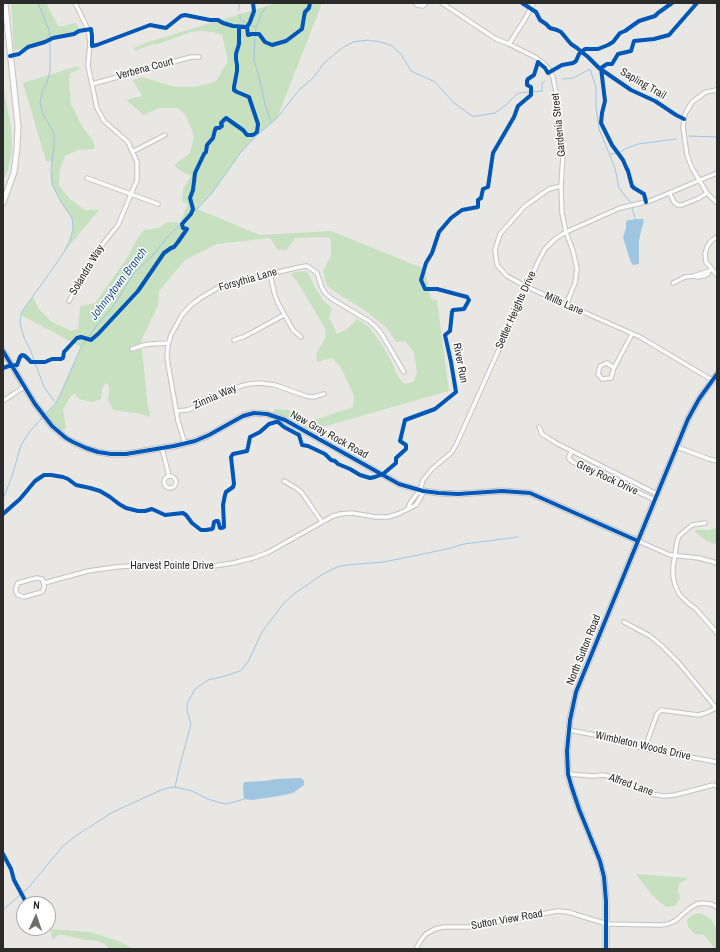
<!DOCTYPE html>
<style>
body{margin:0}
#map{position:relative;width:720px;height:952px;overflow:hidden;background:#e8e7e3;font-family:"Archivo Narrow",sans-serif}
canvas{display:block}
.frame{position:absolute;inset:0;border:4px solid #2b2b2b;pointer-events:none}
.north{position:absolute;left:16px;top:896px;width:40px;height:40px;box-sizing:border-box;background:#fff;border:1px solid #aaa;border-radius:50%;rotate:3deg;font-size:11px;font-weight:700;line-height:16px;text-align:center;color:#2b2b2b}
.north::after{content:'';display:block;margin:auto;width:14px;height:18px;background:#6d6d6b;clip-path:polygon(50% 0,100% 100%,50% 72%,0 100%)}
</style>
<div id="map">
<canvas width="720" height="952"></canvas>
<div class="frame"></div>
<div class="north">N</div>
</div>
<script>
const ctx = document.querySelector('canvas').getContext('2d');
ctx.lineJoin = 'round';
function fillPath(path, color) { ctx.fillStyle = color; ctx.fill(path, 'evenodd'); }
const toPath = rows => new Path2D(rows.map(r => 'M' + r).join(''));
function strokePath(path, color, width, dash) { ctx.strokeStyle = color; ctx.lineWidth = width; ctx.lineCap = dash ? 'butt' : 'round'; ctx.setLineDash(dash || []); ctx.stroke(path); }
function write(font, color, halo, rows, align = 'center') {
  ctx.font = font + ' "Archivo Narrow",sans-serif'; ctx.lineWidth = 3; ctx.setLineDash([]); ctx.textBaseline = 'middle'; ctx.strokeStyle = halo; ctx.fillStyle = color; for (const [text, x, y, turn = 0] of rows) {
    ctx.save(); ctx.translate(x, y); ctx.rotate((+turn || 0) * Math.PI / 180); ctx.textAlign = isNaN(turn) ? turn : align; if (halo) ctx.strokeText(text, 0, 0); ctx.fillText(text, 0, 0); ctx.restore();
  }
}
fillPath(toPath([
 [11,3,46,3,59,27,76,23,80,30,14,51],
 [277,3,322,3,277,118,255,137,241,152,212,193,197,209,260,235,331,231,425,269,431,299,437,300,449,391,326,426,308,430,288,419,275,415,273,412,275,409,287,410,311,421,353,407,354,395,340,366,332,358,317,362,316,354,325,339,326,330,297,281,291,275,295,272,306,271,310,277,315,288,323,300,332,308,329,317,337,334,347,329,357,319,369,327,381,343,393,364,396,373,402,382,406,384,414,381,417,372,414,352,405,341,396,342,387,328,366,311,340,295,327,286,323,271,331,255,331,243,330,238,324,237,295,238,287,250,278,250,270,238,217,244,185,260,159,291,158,305,141,341,148,407,151,418,142,414,113,410,108,400,109,386,106,383,102,389,101,399,92,402,79,399,74,393,69,399,63,410,66,428,60,431,52,423,46,414,56,403,61,393,81,347,21,315,23,310,33,296,38,308,52,322,71,331,78,329,80,306,95,303,129,255,137,239,144,230,159,228,167,222,180,223,188,204,182,201,183,189,191,176,178,169,174,165,190,153,194,137,191,128,185,114,177,108,159,108,144,115,126,100,142,96,133,80,142,77,175,87,194,87,208,84,216,81,228,61,222,35,213,32,201,31,191,32,161,43,150,45,135,51,134,48,148,42],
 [78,66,80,69,70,73,69,84,71,104,82,126,93,141,95,149,78,150,65,156,60,169,59,186,70,199,85,210,99,210,64,252,70,240,73,229,72,218,61,202,52,184,52,162,46,161,23,83],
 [3,87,11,127,12,149,8,170,3,181],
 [717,528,717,545,707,541,695,532,695,530,709,530],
 [636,874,689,878,679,884,678,891,680,898,675,906,666,907,651,894],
 [700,913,711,919,717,930,717,949,715,949,704,935,695,934,688,927,687,920,692,915],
 [50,929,90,932,118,941,133,949,110,949,103,943,98,941,85,940,65,935,58,935,53,940]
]), '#c7e0c0');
fillPath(toPath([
 [635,219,644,219,639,240,639,264,633,265,630,260,623,237,626,228,626,221],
 [301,778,304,781,304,785,293,793,279,796,252,800,244,799,243,787,244,782,264,781,277,779]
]), '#9fc5e1');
strokePath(toPath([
 [38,3,49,30,50,37],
 [239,3,239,10],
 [266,7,261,14,255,32,254,61,259,76,265,104,271,122],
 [240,15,240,19,246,23],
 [250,25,256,27],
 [50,40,50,71,47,82,42,92,40,103,43,114,54,133,54,147,51,169,52,184,61,202,72,218,73,229,70,240,64,252,58,261,23,310,21,315,20,323,24,338,30,349,44,387,55,402],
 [562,79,573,78,590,69,596,87,596,107,599,129,615,168,619,188,631,203],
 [689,136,717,137],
 [610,154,619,153,625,149,638,144,676,139],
 [632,208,635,219],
 [45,414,56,403,61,393,81,347,101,320,112,308,134,273,154,254,169,235,185,221,202,204,212,193,241,152,255,137,277,118,299,90,312,79,325,62,342,48,353,42,368,40,381,42,392,46,401,54,411,71,435,82,454,103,472,116,477,116,495,113,507,104,518,93,542,91,542,83,545,81],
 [3,499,12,476,21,445,30,431,42,418],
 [175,787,180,765,191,724,187,710,187,704,195,689,208,680,225,676,240,671,248,662,262,632,283,604,294,594,323,574,337,567,346,565,384,562,447,549,464,544,518,537],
 [23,892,29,887,63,846,77,835,113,812,159,791,167,788,175,787,192,791,208,799,221,803,226,804,238,801,244,799],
 [3,910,20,895]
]), '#9fc5e1', 1);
const street = toPath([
 [415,3,417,5,423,6,426,3],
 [442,3,496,39,509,44,535,57,542,62,549,69,553,77,557,98,561,131,563,156,561,186,562,213,566,232,573,251,577,269,575,283,566,305],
 [509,44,525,19,531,8,533,3],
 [92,84,191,57,199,57],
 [717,90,706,92,692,102,685,114,683,127,687,155,692,168,707,193,717,203],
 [132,152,165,135],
 [87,178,158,204],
 [561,186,549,189,525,206,500,234,495,250,497,265,507,276,527,287,640,337,712,380],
 [670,194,674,202,678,205,682,205,699,198,707,193],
 [717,237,711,241,707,247,705,254,706,262,717,275],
 [709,271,694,276,697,277,704,276,708,274,709,271,712,269],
 [270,274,275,296,278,303,293,330,301,337],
 [673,283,685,277,694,276],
 [69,301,98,250,118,225,137,180,137,162,128,142,104,121,97,108,88,66,90,42,88,30,84,21,75,3],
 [234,340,243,337,253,332,284,315],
 [132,349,144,345,150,344,169,343],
 [614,368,611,378,602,379,598,374,600,366,607,363,614,368,632,334],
 [3,401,24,387],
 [177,411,187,410,200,405,233,389,241,386,249,384,260,383,275,385,306,396,313,397,324,394],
 [539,427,542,434,556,443,657,494],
 [185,444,178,421,168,364,167,355,168,345,171,335,182,315,191,305,202,297,221,286,270,274,300,267,307,266,317,273,322,288,326,294,332,299,369,321,375,326,381,333,404,372],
 [677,447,709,459,717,461],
 [162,448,169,476],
 [572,451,569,456,569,459,573,462,655,500],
 '164 482a6 6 0 1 1 12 0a6 6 0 1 1-12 0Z',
 [284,481,296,488,302,493,322,522],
 [408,509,410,503,420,490,423,480,432,469,452,452,457,443,539,260,545,249,555,239,566,232,620,208,650,201,717,173],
 [705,523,692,525,686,530,679,536,677,542,673,567,673,576,675,585,679,594,688,603,696,609,717,633],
 [638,541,670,555,699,558,717,563],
 [44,583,44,588,42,592,24,597,18,595,16,592,16,588,18,583,32,579,37,578,42,579,44,583,88,571,116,567,145,565,189,567,213,566,233,563,253,558,267,553,333,516,340,514,352,513,376,517,388,517,398,514,416,505,422,495,420,490],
 [624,622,650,636,662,646,679,663,717,709],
 [569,730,621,740,638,747,657,751,717,762],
 [645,748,657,714,661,710,698,715,706,713,716,708],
 [568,774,593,776,603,775,620,779,640,788,650,794,664,796,675,795,713,785,717,786],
 [416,949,421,940,426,934,435,929,444,927,469,927,558,911,568,912,607,924,661,925,668,924,675,921,690,908,697,904,703,903,711,904,717,907]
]);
const secondary = toPath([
 [3,203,14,172,17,148,18,126,5,3],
 [3,351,35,404,52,426,66,438,73,442,86,448,98,452,111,454,126,454,174,446,195,441,209,435,243,416,254,413,267,414,285,420,399,484,423,491,439,493,458,494,502,491,530,493,638,541],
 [606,949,606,901,604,877,600,861,579,809,571,785,568,774,567,751,570,720,576,692,688,419,699,399,717,374]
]);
strokePath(street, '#c2c2c2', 5.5);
strokePath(secondary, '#c2c2c2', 7);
strokePath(street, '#fcfbfb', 3.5);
strokePath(secondary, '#fcfbfb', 5);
strokePath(toPath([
 [522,3,536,12,540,20,546,24,550,28,557,30,561,32,571,44,577,48,588,57,599,68,631,90,655,101,676,115,684,119],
 [10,56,19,54,28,47,45,42,53,38,74,34,79,31,91,29,92,36,92,46,97,45,150,25,166,28,181,16,185,15,210,20,218,20,223,23,233,26,247,27,248,35,252,34,259,34,265,42,272,45,286,41,302,29,304,17,305,12,309,8,310,3],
 [646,202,644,194,634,188,632,186,628,171,626,167,623,160,612,145,601,123,602,113,605,101,601,68,607,64,612,64,618,54,631,51,634,41,654,39,669,35,697,3],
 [3,351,35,404,52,426,66,438,73,442,86,448,98,452,111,454,126,454,174,446,195,441,209,435,243,416,254,413,267,414,285,420,399,484,423,491,439,493,458,494,502,491,530,493,638,541],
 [3,368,9,366,17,365,20,357,22,355,25,356,31,362,45,362,52,359,61,359,63,358,64,352,77,338,81,337,91,340,98,334,138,291,164,253,171,248,174,247,178,242,187,229,183,228,182,224,191,214,193,209,190,198,193,190,195,173,204,154,206,152,207,145,213,138,215,130,216,128,219,128,222,126,221,123,226,118,243,130,247,135,253,135,257,132,258,124,249,97,237,92,234,90,234,87,237,71,237,65,236,59,236,54,239,44,239,27,247,27,250,22,254,11,253,3],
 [3,514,20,499,35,481,44,475,51,475,63,477,68,479,76,485,90,488,100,491,110,497,119,504,126,508,138,511,145,511,152,509,165,515,183,513,186,515,192,523,201,530,206,530,212,529,213,528,214,522,216,521,218,521,220,528,222,528,224,527,224,525,223,505,225,495,226,492,233,487,234,484,231,457,233,454,247,451,248,447,250,437,260,432,269,424,276,422,278,422,284,427,299,435,302,445,308,446,325,454,331,460,335,461,338,464,350,469,360,475,370,478,375,477,383,474,396,463,396,458,406,449,406,445,400,441,405,420,435,409,456,392,451,362,445,335,450,331,452,312,453,310,464,309,469,300,467,297,437,289,425,289,421,280,426,263,432,253,439,232,451,218,462,210,478,207,478,200,481,198,483,189,488,187,493,153,514,117,518,106,531,95,531,87,527,85,527,81,528,79,534,75,538,62,545,68,548,73,562,65,573,63,576,61,579,54,585,49,598,49,608,45,613,42,620,33,625,31,639,21,655,16,658,13,672,3],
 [3,854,11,869,14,880,27,904],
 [606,949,606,901,604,877,600,861,579,809,571,785,568,774,567,751,570,720,576,692,688,419,699,399,717,374]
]), '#0057b8', 4);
write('11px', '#2b2b2b', '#fff', [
 ["Verbena Court",145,69,-15],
 ["Sapling Trail",643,84,30],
 ["Gardenia Street",559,125,-96],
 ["Solandra Way",87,270,-59],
 ["Forsythia Lane",248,280,-16],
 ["Mills Lane",564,304,24],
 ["Settler Heights Drive",516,310,-66],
 ["River Run",460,363,79],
 ["Zinnia Way",215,397,-24],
 ["New Gray Rock Road",329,435,29],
 ["Grey Rock Drive",607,478,25],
 ["Harvest Pointe Drive",172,566],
 ["North Sutton Road",584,650,-68],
 ["Wimbleton Woods Drive",643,746,13],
 ["Alfred Lane",631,785,20],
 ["Sutton View Road",507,920,-10]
]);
write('italic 12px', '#1e548d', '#fff', [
 ["Johnnytown Branch",119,284,-53]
]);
</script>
